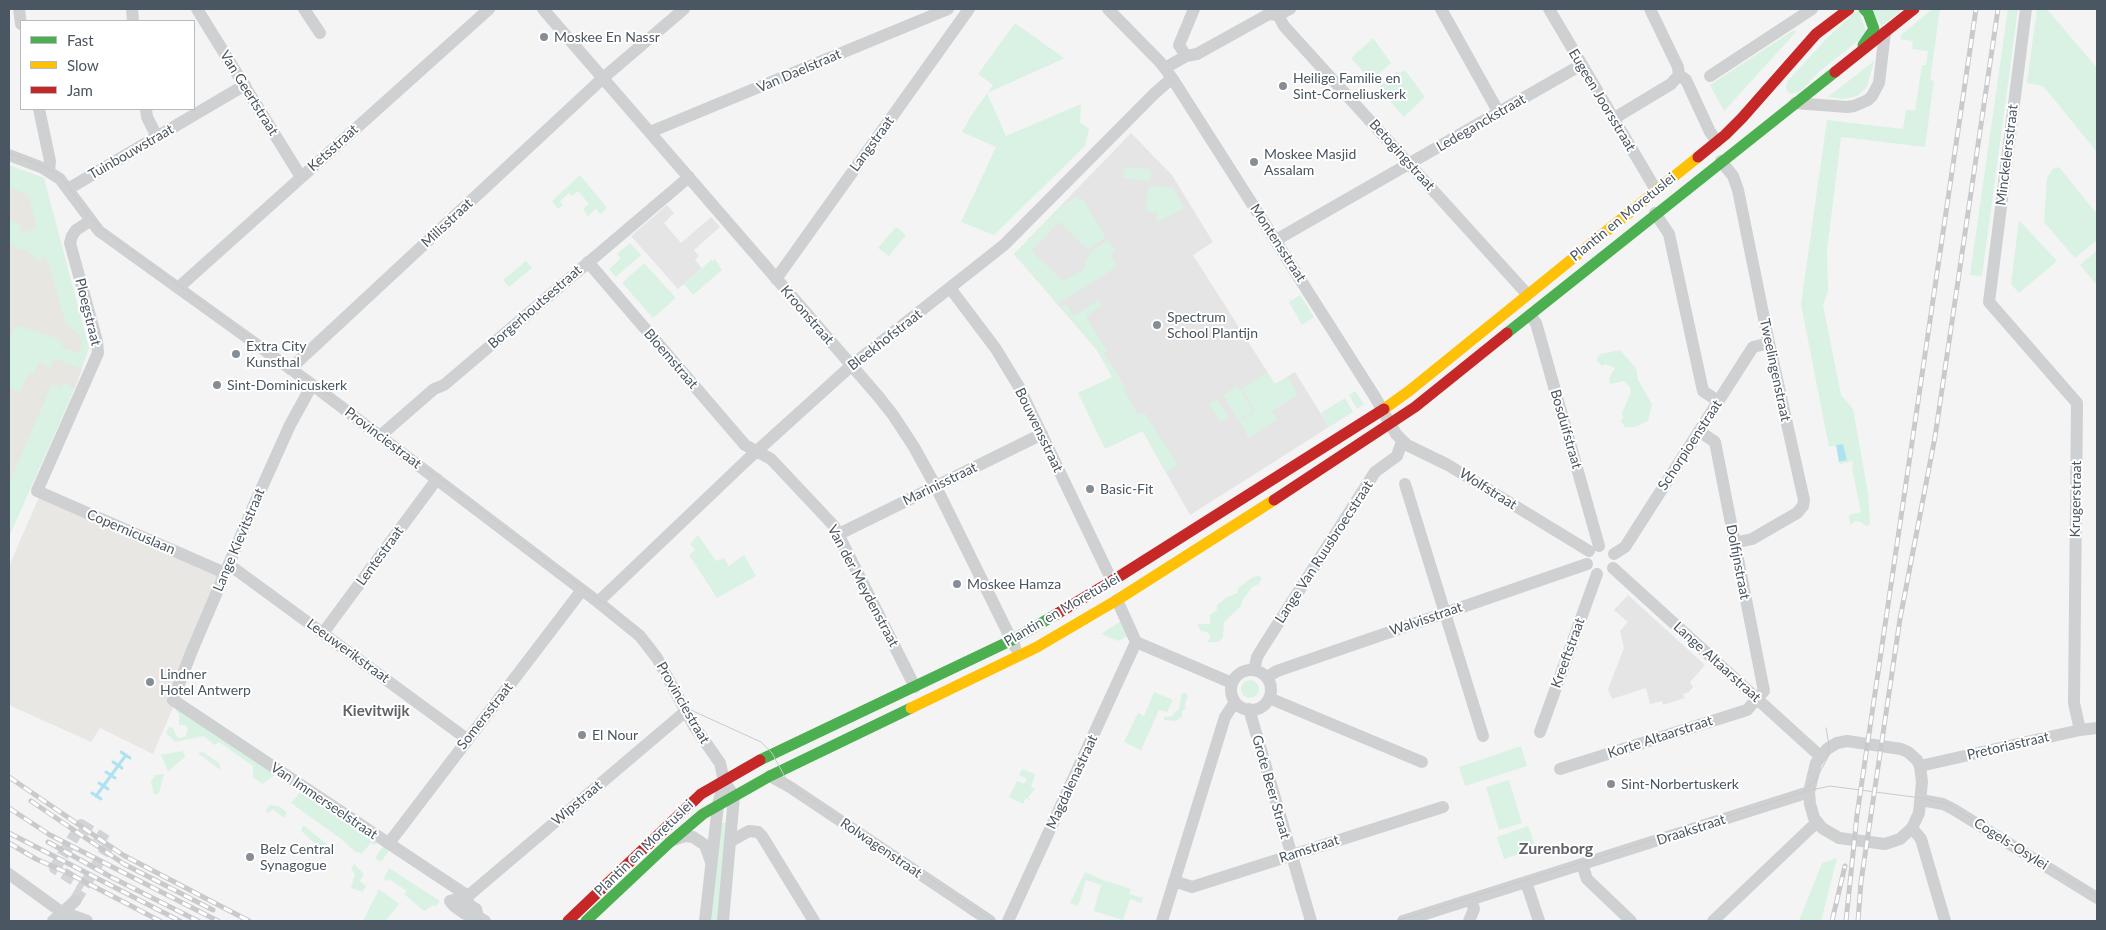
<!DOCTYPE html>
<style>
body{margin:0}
#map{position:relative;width:2106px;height:930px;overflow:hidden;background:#f4f4f4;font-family:Lato,sans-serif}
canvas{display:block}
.frame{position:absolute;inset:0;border:10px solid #4a5661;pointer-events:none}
.legend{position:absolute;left:20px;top:20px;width:175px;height:90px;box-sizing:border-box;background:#fff;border:1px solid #b7bbc0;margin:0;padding:6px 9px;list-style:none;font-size:15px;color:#4a5661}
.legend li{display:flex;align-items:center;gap:10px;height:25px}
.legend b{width:25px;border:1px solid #b7bbc0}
</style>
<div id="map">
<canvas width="2106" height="930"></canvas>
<div class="frame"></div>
<ul class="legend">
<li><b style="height:6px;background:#4caf50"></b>Fast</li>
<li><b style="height:6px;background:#ffc107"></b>Slow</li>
<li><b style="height:6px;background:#c62828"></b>Jam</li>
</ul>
</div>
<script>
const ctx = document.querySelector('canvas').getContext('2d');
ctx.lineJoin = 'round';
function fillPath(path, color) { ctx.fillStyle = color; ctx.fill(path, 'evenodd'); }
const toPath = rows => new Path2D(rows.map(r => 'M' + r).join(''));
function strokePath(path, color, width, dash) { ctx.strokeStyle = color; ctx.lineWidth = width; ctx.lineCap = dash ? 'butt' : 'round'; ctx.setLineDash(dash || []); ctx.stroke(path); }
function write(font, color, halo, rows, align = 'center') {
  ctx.font = font + ' Lato,sans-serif'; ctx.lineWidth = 4; ctx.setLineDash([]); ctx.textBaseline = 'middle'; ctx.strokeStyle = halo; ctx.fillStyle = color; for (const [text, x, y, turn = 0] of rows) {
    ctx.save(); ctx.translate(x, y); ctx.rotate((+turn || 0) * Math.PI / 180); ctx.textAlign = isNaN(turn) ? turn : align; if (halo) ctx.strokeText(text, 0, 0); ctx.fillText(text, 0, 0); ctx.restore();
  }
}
fillPath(toPath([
 [43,488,233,570,153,754,100,728,91,742,9,705,9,566]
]), '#e8e7e3');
fillPath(toPath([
 [1131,133,1172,175,1213,242,1193,255,1275,384,1295,372,1329,427,1190,515,1097,350,1014,254],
 [667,205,674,213,664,223,681,243,711,217,720,227,694,250,699,256,695,260,702,268,678,289,631,236],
 [1628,595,1705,665,1690,682,1693,687,1689,692,1683,694,1685,698,1663,705,1662,701,1650,704,1646,688,1612,699,1608,689,1624,648,1620,631,1628,622,1614,610]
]), '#e6e5e6');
fillPath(toPath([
 [1869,9,1903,9,1882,26],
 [1932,9,1940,9,1930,80,1934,81,1925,147,1841,137,1827,250,1828,291,1823,305,1841,395,1853,409,1868,493,1870,524,1866,526,1861,522,1856,521,1850,525,1849,515,1861,512,1852,468,1853,461,1840,464,1839,462,1847,460,1843,444,1829,447,1801,304,1827,120,1903,129,1906,110,1915,110,1922,65,1926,65,1928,51,1912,49,1913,41,1900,39,1901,35],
 [2008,9,2018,9,1982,276,1970,275],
 [2037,9,2047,9,2097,68,2097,152,2043,86,2027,83],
 [1855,12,1859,12,1867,34,1820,71,1801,91,1792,94,1789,93,1786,89,1787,82,1826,39],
 [1015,23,1064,58,1063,59,987,93,1006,136,1081,104,1080,122,1089,129,1085,146,994,235,961,222,996,147,962,132,971,116,993,85,978,74],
 [1794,30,1796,32,1724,111,1710,85],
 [1373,38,1391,63,1371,81,1351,58],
 [1874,61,1867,87,1857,96,1844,99,1828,97],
 [1405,70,1425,97,1404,117,1378,88,1397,71,1400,73],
 [9,165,44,178,89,348,75,388,9,537],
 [1124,167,1151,169,1150,181,1123,178],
 [2059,167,2097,214,2097,240,2075,258,2044,222,2047,178,2053,169],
 [580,175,607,208,600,214,596,209,588,216,583,209,589,204,578,191,572,196,569,193,560,201,563,205,558,209,552,201],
 [1149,186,1173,188,1184,208,1156,223,1158,213,1145,211],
 [1077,197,1084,201,1106,237,1088,249,1059,222,1031,251,1064,281,1083,270,1090,252,1108,240,1115,251,1111,255,1118,266,1058,304,1014,254,1061,206],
 [2019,220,2057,261,2019,293,2011,284],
 [896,227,906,235,889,256,878,248],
 [630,243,641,255,616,277,609,269,621,258,617,254],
 [2097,250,2097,285,2080,265],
 [715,259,722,270,693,295,684,284,711,260,713,261],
 [526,261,532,268,509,287,503,280],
 [644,263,676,298,653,318,622,283],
 [1300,295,1314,317,1302,325,1289,302],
 [1099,300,1102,306,1086,316,1107,351,1104,353,1126,389,1124,390,1138,415,1144,412,1178,465,1166,473,1143,431,1105,449,1078,393,1112,377,1097,350,1061,307,1066,304,1074,316],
 [1620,350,1636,368,1638,380,1652,404,1648,421,1635,427,1625,427,1621,421,1623,418,1622,413,1631,392,1630,387,1624,381,1610,384,1609,378,1615,368,1606,364,1602,366,1597,361,1598,356,1601,354],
 [1267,372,1275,384,1287,377,1298,395,1272,411,1277,420,1249,438,1239,421,1255,411,1242,389],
 [1238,386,1253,411,1238,420,1223,395],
 [1355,391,1364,404,1357,409,1349,395],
 [1345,398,1353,412,1329,427,1321,413],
 [1217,399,1228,417,1220,422,1209,404],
 [698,535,716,561,724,558,729,566,744,555,756,576,717,598,689,555,695,550,690,544],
 [1258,576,1262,578,1259,584,1252,587,1242,601,1241,606,1224,622,1223,638,1218,642,1207,642,1211,637,1207,632,1201,631,1197,624,1210,624,1210,615,1217,610,1217,605,1227,597,1238,593,1238,588,1253,577],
 [1121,621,1128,636,1118,641,1101,634],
 '1241 689a9 9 0 1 1 18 0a9 9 0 1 1-18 0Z',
 [1154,692,1173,700,1167,712,1159,710,1141,750,1124,742,1138,713,1144,716],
 [1182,693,1186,693,1188,696,1185,704,1186,708,1182,711,1182,716,1176,721,1164,720,1164,717,1172,716,1179,708],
 [177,708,276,774,262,784,253,777,253,766,219,742,214,745,204,736,175,742,166,733,169,727,173,728,177,737,181,738,185,737,188,730,185,725,179,725,179,714,176,711],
 [1521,746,1527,766,1465,786,1459,767],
 [183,751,185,757,168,771,161,755],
 [203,752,220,764,220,770,198,753],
 [1022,769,1035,774,1031,787,1035,789,1028,797,1031,801,1026,798,1023,804,1009,797,1017,781,1024,784,1027,779,1019,775],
 [164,774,159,793,154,795,151,782,155,775],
 [1509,780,1522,823,1499,830,1486,787],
 [302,790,377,842,374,845,371,843,361,854,359,852,357,853,341,839,291,803],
 [270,805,279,806,287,813,284,818,273,809,269,813,265,811],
 [720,823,726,823,718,921,711,921],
 [303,825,327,844,322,849,301,831],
 [1528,826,1536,848,1504,859,1497,837],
 [384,845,390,849,381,862,375,858],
 [1837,858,1821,921,1799,921,1822,863],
 [354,864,364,874,360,881,366,886,363,892,351,888,355,874,351,869],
 [389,868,440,901,436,906,434,905,424,911,404,894,407,891,389,879,387,881,384,879],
 [1085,872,1103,880,1131,889,1129,894,1143,898,1141,903,1130,899,1123,920,1094,911,1101,885,1086,880,1078,906,1070,903],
 [379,889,399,904,385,921,363,921]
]), '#d9f2e3');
fillPath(toPath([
 [11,188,28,194,37,228,22,233,19,223,9,220,9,189],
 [9,245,13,245,19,250,24,249,39,261,44,257,48,262,65,322,79,335,82,344,78,353,62,347,63,342,61,340,20,326,15,328,9,339],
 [54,358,82,369,75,388,63,383,60,388,52,384,9,483,9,388,19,392,29,373,33,375,39,363,50,368]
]), '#e7e6e1');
fillPath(toPath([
 [1843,444,1847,460,1839,462,1836,445]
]), '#aee2f0');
strokePath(toPath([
 [121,752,130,758],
 [113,762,122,768],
 [106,772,115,778],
 [99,783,108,789],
 [92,793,101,799],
 [96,796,126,755]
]), '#aee2f0', 3);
strokePath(toPath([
 [75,901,84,886,110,843,81,825,55,868,84,886]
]), '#d2d4d7', 12, [12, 6]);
strokePath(toPath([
 [19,9,21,24],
 [132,9,133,21],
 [197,9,301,177],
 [304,9,320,33],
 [543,9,878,396,893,415,914,447,936,487,1015,647],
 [1108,9,1160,62,1172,78,1375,397,1396,434,1407,445,1448,465,1589,551],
 [1441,9,1499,113],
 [1549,9,1656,190],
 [1650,9,1678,67,1679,75],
 [2026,9,1989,302,2077,403,2074,703,2080,730],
 [1269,14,1278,15,1290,9],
 [1278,15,1284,26,1527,294],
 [1186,56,1179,45,1194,9],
 [1165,68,1186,56,1197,54,1269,14],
 [1679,75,1686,80,1710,132,1717,141],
 [1710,76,1812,9],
 [1795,103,1847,107,1854,106,1868,100,1872,96,1879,83,1885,32],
 [39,109,50,161,49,171],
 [146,109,147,117,157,137],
 [1613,119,1671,84,1679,75],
 [650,132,948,9],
 [9,155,43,168,60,179,99,231,306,380,598,602,640,636,657,658,694,726,720,763,724,781,734,796,723,921],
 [1721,161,1733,176,1738,190,1769,343,1804,500,1803,506,1797,513,1752,539,1734,543],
 [68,189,245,85],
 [1655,213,1669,234,1703,391,1718,401],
 [90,221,76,230,72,236,70,243,97,341,98,353,37,491,225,573],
 [1276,240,1581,65],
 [588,262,745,445,771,459,834,526,915,687],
 [776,279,969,9],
 [178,288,489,9],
 [950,288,996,349,1019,387,1112,581],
 [1530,315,1536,323,1599,546],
 [290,369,603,78,684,9],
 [312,385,290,425,254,505,191,653,173,700,468,896,468,904],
 [380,436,434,389,444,385,689,177],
 [1405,484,1483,736],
 [839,534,1042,434],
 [1614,554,1625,547,1753,347,1769,343],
 [228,566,235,569,467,739],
 [1613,568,1820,756],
 [1117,600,1136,642,1232,683],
 [598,602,747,460,852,365,1004,245,1154,94,1172,78],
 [323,633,437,479],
 [1254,670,1257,657,1263,647,1375,472,1397,456,1402,441],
 '1231 690a20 20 0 1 1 40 0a20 20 0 1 1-40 0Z',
 [1267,677,1277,671,1587,564],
 [1269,698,1422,762],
 [1249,709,1311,921],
 [1540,732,1597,574],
 [1847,741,1901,749,1908,752,1917,760,1920,766,1922,782,1919,813,1912,828,1900,839,1885,844,1839,838,1822,828,1814,818,1810,804,1809,792,1816,763,1827,749,1837,743,1847,741],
 [1920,766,2080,730,2097,728],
 [1560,769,1747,710,1764,691,1715,442,1699,431],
 [770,776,790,787,990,921],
 [1921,800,1943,804,1953,809,2097,898],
 [1912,828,1921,839,1945,921],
 [673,840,685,836,693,837,705,845,711,862],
 [731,841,749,831,758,832,762,836,814,921],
 [389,843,582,590],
 [1582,864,1587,879,1631,921],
 [9,874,74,921],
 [1174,881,1192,887,1443,807],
 [1526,882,1539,921],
 [468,896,686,711],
 [68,914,87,921],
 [478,917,476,909,468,904,457,899,450,901,454,906,465,914,478,917,485,921],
 [53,921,75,901],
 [705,921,718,805,724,781],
 [1008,921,1136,642],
 [1162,921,1225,717,1235,702],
 [1403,921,1809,792],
 [1469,921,1474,909,1471,900],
 [1713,921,1817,822]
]), '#ced0d2', 12);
strokePath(toPath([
 [1863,45,1874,29,1868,13,1864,9],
 [1507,333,1835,72],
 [760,760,1012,640,1055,615],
 [586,921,669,843,703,814,770,776,911,708]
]), '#4caf50', 11);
strokePath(toPath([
 [1384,409,1409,391,1698,157],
 [911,708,1037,647,1117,600,1274,500]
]), '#ffc107', 11);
strokePath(toPath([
 [1835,72,1914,9],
 [1698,157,1725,135,1742,118,1816,34,1849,9],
 [1274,500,1415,407,1507,333],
 [1055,615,1112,581,1384,409],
 [568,921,701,794,760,760]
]), '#c62828', 11);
strokePath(toPath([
 [9,153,44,167,57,174,67,184,88,215,103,230,314,383,626,620,652,645,675,683,682,699,693,711,761,742,772,753,785,777,796,789,994,921],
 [1804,790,1815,781,1827,759,1829,745,1826,728],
 [1396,921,1807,791,1830,786,1921,798,1948,804,2097,896]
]), '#c9cacc', 1);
const rail = toPath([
 [9,777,123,855,249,921],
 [31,801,124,864,213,910],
 [9,808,50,835,218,921],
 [9,833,180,921],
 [48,842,111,877,198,921],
 [9,843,36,859,68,873,160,921],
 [1832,921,1845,866],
 [1846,921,1857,815,1976,9],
 [1858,921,1861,882,1900,619,1935,437,1998,9]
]);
strokePath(rail, '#c9cacc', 5);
strokePath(rail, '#fff', 3, [9]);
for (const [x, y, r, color] of [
 [544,37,5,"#868d94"],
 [1283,86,5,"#868d94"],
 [1254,162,5,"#868d94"],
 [1157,325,5,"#868d94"],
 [236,354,5,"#868d94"],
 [217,385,5,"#868d94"],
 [1090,489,5,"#868d94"],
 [957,584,5,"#868d94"],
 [150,682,5,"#868d94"],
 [582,735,5,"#868d94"],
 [1611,784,5,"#868d94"],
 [250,857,5,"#868d94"]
]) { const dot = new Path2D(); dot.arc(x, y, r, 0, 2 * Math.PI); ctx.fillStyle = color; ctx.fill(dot); strokePath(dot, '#fff', 2); }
write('14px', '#4a5661', '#fff', [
 ["Moskee En Nassr",554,37],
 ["Heilige Familie en",1293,78],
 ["Sint-Corneliuskerk",1293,94],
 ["Moskee Masjid",1264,154],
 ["Assalam",1264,170],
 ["Spectrum",1167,317],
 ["School Plantijn",1167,333],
 ["Extra City",246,346],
 ["Kunsthal",246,362],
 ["Sint-Dominicuskerk",227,385],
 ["Basic-Fit",1100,489],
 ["Moskee Hamza",967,584],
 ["Lindner",160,674],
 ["Hotel Antwerp",160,690],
 ["El Nour",592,735],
 ["Sint-Norbertuskerk",1621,784],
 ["Belz Central",260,849],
 ["Synagogue",260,865]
], 'left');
write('14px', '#4a5661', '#fff', [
 ["Van Daelstraat",799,71,-23],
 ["Van Geertstraat",249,93,58],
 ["Eugeen Joorsstraat",1602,100,59],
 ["Ledeganckstraat",1481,123,-30],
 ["Langstraat",872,144,-54],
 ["Ketsstraat",333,148,-42],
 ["Tuinbouwstraat",131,152,-30],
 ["Betogingstraat",1402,155,48],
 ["Minckelersstraat",2007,155,-83],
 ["Plantin en Moretuslei",1623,217,-39],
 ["Milisstraat",447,223,-43],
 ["Montensstraat",1278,243,57],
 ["Borgerhoutsestraat",535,307,-41],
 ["Ploegstraat",88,312,76],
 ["Kroonstraat",807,315,49],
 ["Bleekhofstraat",885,340,-38],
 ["Bloemstraat",671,359,49],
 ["Tweelingenstraat",1775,370,78],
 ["Bosduifstraat",1566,429,74],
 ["Bouwensstraat",1039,430,64],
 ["Provinciestraat",383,438,37],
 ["Schorpioenstraat",1690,445,-57],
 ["Marinisstraat",940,484,-26],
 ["Wolfstraat",1488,489,32],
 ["Krugerstraat",2076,499,-89],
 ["Copernicuslaan",131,532,23],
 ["Lange Kievitstraat",239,540,-67],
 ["Lange Van Ruusbroecstraat",1324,552,-57],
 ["Lentestraat",380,556,-54],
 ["Dolfijnstraat",1738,562,79],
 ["Van der Meydenstraat",863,586,62],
 ["Plantin en Moretuslei",1062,610,-30],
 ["Walvisstraat",1426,619,-19],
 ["Leeuwerikstraat",348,651,36],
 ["Kreeftstraat",1568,653,-70],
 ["Lange Altaarstraat",1717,662,42],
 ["Provinciestraat",683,703,60],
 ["Somersstraat",485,716,-52],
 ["Korte Altaarstraat",1660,737,-18],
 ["Pretoriastraat",2008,746,-13],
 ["Magdalenastraat",1072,782,-65],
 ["Grote Beer Straat",1271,787,74],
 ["Van Immerseelstraat",324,801,34],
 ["Wipstraat",577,803,-40],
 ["Draakstraat",1691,830,-18],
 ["Cogels-Osylei",2011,844,32],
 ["Plantin en Moretuslei",644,848,-44],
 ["Rolwagenstraat",881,848,34],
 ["Ramstraat",1309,849,-18]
]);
write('bold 15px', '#5f6368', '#fff', [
 ["Kievitwijk",376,711]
]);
write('bold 16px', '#5f6368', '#fff', [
 ["Zurenborg",1556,849]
]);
</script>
